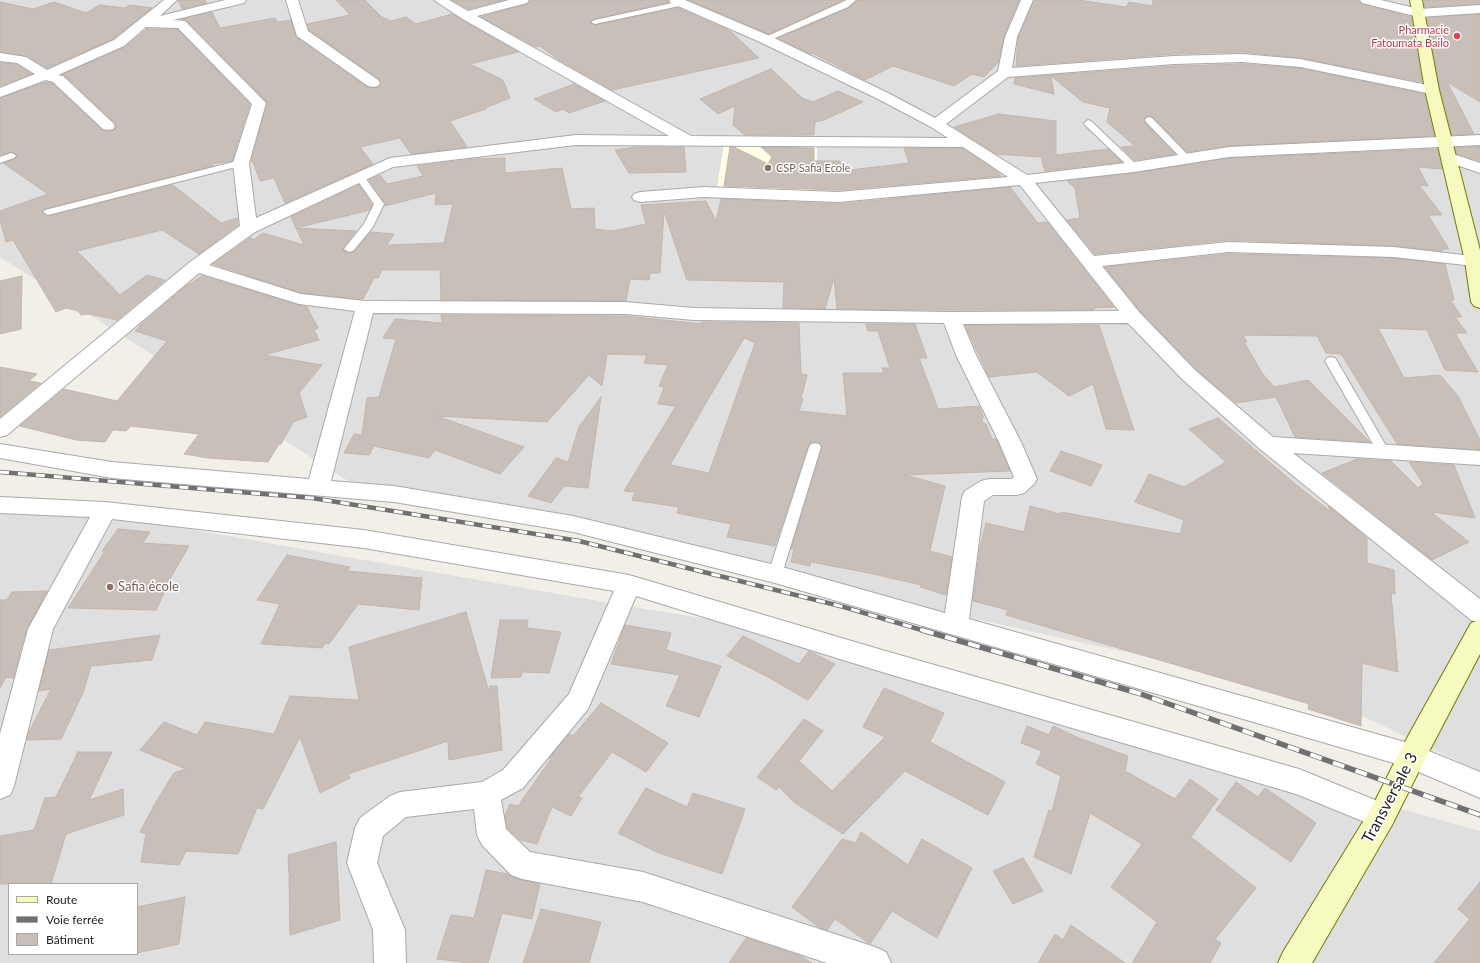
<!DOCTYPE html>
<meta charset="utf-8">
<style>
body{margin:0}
#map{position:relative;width:1480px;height:963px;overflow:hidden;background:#f2efe9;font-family:Lato,sans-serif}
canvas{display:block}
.legend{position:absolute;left:8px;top:883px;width:130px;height:72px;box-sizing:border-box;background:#fff;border:1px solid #a7a7a7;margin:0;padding:5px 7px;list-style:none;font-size:12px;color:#222}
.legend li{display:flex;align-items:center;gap:8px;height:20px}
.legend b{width:20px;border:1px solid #a7a7a7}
</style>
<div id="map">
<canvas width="1480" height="963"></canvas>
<ul class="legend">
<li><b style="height:5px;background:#f7fabf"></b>Route</li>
<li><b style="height:5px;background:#707070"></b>Voie ferrée</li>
<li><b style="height:11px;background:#c7bfb8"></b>Bâtiment</li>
</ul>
</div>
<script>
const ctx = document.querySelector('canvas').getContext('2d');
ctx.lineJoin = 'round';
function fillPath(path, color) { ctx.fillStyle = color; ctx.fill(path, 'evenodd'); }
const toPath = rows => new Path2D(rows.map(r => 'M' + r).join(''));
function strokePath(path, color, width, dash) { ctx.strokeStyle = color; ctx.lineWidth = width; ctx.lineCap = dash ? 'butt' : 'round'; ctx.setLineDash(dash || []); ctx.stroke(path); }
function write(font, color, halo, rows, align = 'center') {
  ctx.font = font + ' Lato,sans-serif'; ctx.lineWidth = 3; ctx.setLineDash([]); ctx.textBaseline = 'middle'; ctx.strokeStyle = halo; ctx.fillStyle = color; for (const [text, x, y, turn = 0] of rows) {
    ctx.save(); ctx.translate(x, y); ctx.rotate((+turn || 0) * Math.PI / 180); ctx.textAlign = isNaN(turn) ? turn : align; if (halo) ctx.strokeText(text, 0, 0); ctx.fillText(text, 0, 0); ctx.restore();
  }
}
fillPath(toPath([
 [0,0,1480,0,1480,772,1316,694,348,481,0,257],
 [0,496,621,605,739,624,1480,831,1480,963,0,963],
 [9,884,137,884,137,954,9,954]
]), '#e0dfdf');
fillPath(toPath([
 [724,144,817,147,816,192,717,188]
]), '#ffffe5');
const building = toPath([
 [178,0,205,0,207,3,182,9,178,0],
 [336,0,365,0,382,17,391,21,406,17,416,24,452,14,518,52,470,64,503,80,510,98,485,108,486,109,450,121,467,147,411,154,400,138,360,147,373,164,285,203,274,178,260,181,253,162,251,162,267,102,186,20,182,19,212,12,220,28,275,18,277,22,291,20,296,37,367,87,378,87,381,84,379,79,309,30,307,24,350,15,336,0],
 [452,0,503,0,468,9,452,0],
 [530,0,668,0,669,2,595,19,590,23,595,25,678,8,730,31,759,58,612,90,559,60,540,46,536,47,481,17,527,4,530,0],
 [689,0,843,0,769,34,689,0],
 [857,0,1019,0,1004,36,998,63,984,77,972,74,954,86,893,66,865,80,812,53,810,54,778,38,849,8,857,0],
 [1034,0,1078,0,1126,7,1129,2,1152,6,1153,0,1352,0,1359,1,1362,4,1411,17,1422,82,1300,58,1242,52,1174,54,1016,66,1018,37,1034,0],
 [1424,0,1480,0,1480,4,1425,7,1424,0],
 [0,2,33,9,54,2,86,13,100,5,125,8,130,5,152,8,113,39,47,68,26,56,0,52,0,2],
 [1480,14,1480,102,1447,82,1474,134,1452,135,1440,90,1427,18,1480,14],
 [147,29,177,29,250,104,232,161,212,164,213,166,45,209,42,212,48,216,173,185,221,223,237,218,238,225,199,254,162,230,77,251,120,295,147,275,165,280,117,320,89,314,81,315,78,311,66,308,56,312,13,240,6,242,0,220,0,211,48,194,3,163,14,159,18,156,11,152,0,155,0,98,46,82,52,83,102,130,113,130,116,127,114,122,63,74,125,47,147,29],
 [0,63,16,64,32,74,0,86,0,63],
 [1242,64,1300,68,1424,94,1434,136,1229,146,1187,152,1153,117,1149,116,1145,117,1145,123,1175,154,1134,160,1121,147,1135,146,1107,122,1110,108,1083,102,1051,76,1054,94,1014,84,1015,78,1174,66,1242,64],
 [771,69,802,98,813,102,838,91,863,102,824,120,815,122,814,135,745,135,733,125,735,106,718,114,700,99,771,69],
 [574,84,605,101,569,113,563,109,556,112,534,99,574,84],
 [999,114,1056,121,1056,155,1108,149,1122,162,1045,171,1041,157,996,154,954,127,999,114],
 [1480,146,1480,161,1457,154,1455,148,1480,146],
 [636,147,684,147,686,172,629,173,615,150,636,147],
 [730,147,734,147,768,164,772,157,761,147,814,148,814,161,840,161,842,171,909,163,904,148,963,148,998,172,1001,176,838,190,724,186,730,147],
 [1437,149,1442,169,1418,167,1428,186,1419,185,1442,215,1428,215,1449,249,1442,249,1442,251,1394,246,1228,240,1095,254,1067,220,1080,218,1075,188,1067,181,1134,173,1229,158,1437,149],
 [505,158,505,173,562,168,571,209,594,208,595,229,612,231,646,224,641,205,706,201,716,221,721,199,838,204,1010,187,1038,223,1047,222,1114,307,1094,308,1094,310,951,310,837,309,834,278,825,309,783,308,784,282,687,280,664,211,660,273,650,273,649,280,630,279,626,301,441,300,440,270,382,270,378,278,374,278,363,299,301,293,213,264,251,237,253,240,263,233,304,245,296,228,356,231,343,248,343,250,349,253,354,252,371,232,394,234,387,245,444,243,453,204,435,205,436,193,385,206,385,203,369,180,380,175,387,184,423,176,417,166,475,159,505,158],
 [359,185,372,204,370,210,296,228,291,217,359,185],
 [1228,254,1394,258,1445,264,1454,300,1451,301,1462,317,1455,317,1467,333,1455,333,1478,372,1445,370,1427,330,1378,328,1404,378,1440,375,1458,396,1480,440,1480,450,1397,444,1341,354,1326,353,1317,336,1243,335,1247,342,1244,342,1262,373,1274,387,1308,380,1370,442,1295,437,1276,397,1236,403,1197,370,1141,312,1105,267,1228,254],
 [22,276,21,329,0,334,0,281,22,276],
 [202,276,299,305,307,307,318,328,314,330,319,340,264,355,322,365,299,393,307,417,293,422,281,444,279,444,268,462,208,458,184,454,199,434,131,426,126,431,113,430,105,442,76,440,20,426,64,389,117,401,167,341,135,331,141,326,139,326,186,286,202,276],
 [441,315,625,316,702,324,701,322,799,323,801,374,807,375,801,399,803,399,799,411,847,416,843,373,884,373,882,368,890,368,878,331,868,331,866,324,915,324,927,358,919,358,938,409,979,406,983,416,982,422,986,424,992,439,996,439,1010,471,905,475,945,486,930,551,952,557,946,595,920,587,921,585,869,573,811,562,810,566,791,562,794,549,791,549,822,447,819,443,811,443,808,447,775,546,727,537,731,524,677,513,679,507,632,500,635,492,624,491,676,406,658,404,664,387,659,386,668,365,644,363,647,355,607,354,602,386,589,375,547,422,437,416,524,447,500,474,435,450,429,458,374,446,369,455,344,453,354,434,362,435,367,398,379,397,396,339,383,338,395,319,442,323,441,315],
 [744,338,755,343,709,473,670,465,744,338],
 [965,325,1099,325,1134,430,1106,429,1093,384,1069,396,1037,372,989,377,965,325],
 [0,367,37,374,29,381,41,383,0,417,0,367],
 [601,397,588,488,564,486,551,503,528,496,556,458,568,462,579,427,601,397],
 [1218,418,1294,483,1331,512,1328,506,1367,538,1367,563,1394,570,1395,594,1391,593,1398,672,1362,663,1361,726,1308,709,1309,704,1006,615,1008,610,973,601,980,547,986,523,1024,532,1030,506,1060,514,1061,512,1180,534,1184,520,1135,502,1149,474,1184,487,1226,462,1189,429,1218,418],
 [1061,451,1102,465,1091,486,1050,471,1061,451],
 [1357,459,1391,461,1418,488,1423,484,1409,462,1454,465,1475,518,1431,512,1469,542,1432,560,1322,473,1357,459],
 [118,529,150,532,143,543,189,546,164,589,166,589,156,610,68,608,105,551,102,551,118,529],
 [287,555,350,567,347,571,422,578,419,610,358,604,329,644,325,643,322,648,261,644,280,604,257,600,287,555],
 [47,591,27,629,19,654,20,654,13,678,6,677,0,688,0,600,7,600,12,592,47,591],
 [466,612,489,692,490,686,497,686,502,750,449,760,448,741,348,774,350,778,320,793,300,737,263,809,257,808,238,854,186,851,179,865,141,862,146,834,140,832,156,802,174,773,186,769,140,750,164,722,197,735,205,722,274,734,290,696,359,700,349,647,466,612],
 [500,620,528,620,527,628,561,632,549,673,522,672,521,677,491,678,500,620],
 [625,625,671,633,666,650,721,666,699,717,666,706,680,675,611,664,625,625],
 [160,635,152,660,91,666,83,693,61,739,27,740,29,732,51,689,39,691,49,650,160,635],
 [743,636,799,664,809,651,835,664,808,700,768,677,727,656,743,636],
 [884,688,944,713,930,742,1005,782,988,815,905,771,843,834,795,803,779,787,776,790,757,777,804,719,823,731,799,761,832,791,885,737,863,727,884,688],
 [601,703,668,743,646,772,612,752,578,797,582,798,571,816,552,807,537,844,520,840,507,828,505,816,510,804,518,806,551,759,549,758,569,734,573,736,601,703],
 [1027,726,1049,735,1053,726,1079,738,1128,756,1125,771,1175,799,1190,779,1218,799,1191,837,1256,888,1215,939,1221,943,1210,963,1132,963,1157,922,1111,887,1142,844,1090,813,1071,874,1034,857,1049,810,1052,811,1061,776,1036,764,1042,751,1021,743,1027,726],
 [78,752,112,752,89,800,123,789,124,815,66,834,51,884,0,884,0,836,34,830,45,798,56,797,78,752],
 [1236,782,1258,797,1265,788,1316,823,1291,862,1216,810,1236,782],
 [646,788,687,807,693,793,745,809,722,874,659,853,618,833,646,788],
 [861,832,908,865,922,839,972,868,937,938,892,911,870,944,835,919,827,930,820,928,792,907,842,839,856,843,861,832],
 [336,842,340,920,290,935,289,877,293,876,289,876,288,855,336,842],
 [1023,858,1043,891,1013,904,993,871,1023,858],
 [486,870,508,874,521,880,540,884,532,919,502,913,488,963,470,963,437,959,451,915,474,918,486,870],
 [1480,882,1480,963,1434,963,1470,919,1458,909,1480,882],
 [185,897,179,944,137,953,137,907,185,897],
 [541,909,601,922,589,963,523,963,541,909],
 [1071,925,1125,963,1038,963,1055,934,1063,940,1071,925],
 [746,938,801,956,812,963,729,963,746,938]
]);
fillPath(building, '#c7bfb8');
strokePath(building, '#c4b6ab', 1);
const lane = toPath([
 [847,0,856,0,848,7,768,41,765,41,761,39,847,0],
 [681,1,685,3,684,5,595,24,591,22,595,20,681,1],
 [1149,117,1152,118,1190,157,1192,159,1190,161,1184,161,1146,122,1145,120,1146,118,1149,117],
 [1088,120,1091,121,1137,165,1139,167,1137,169,1131,169,1085,125,1084,123,1088,120],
 [11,153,14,154,16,156,14,158,0,163,0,157,11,153],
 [241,160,244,161,246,163,244,165,48,215,43,212,45,210,241,160],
 [360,174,363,175,384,204,373,227,353,251,349,252,344,249,364,224,374,204,355,177,360,174],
 [1331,357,1335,358,1337,361,1389,451,1387,454,1383,455,1379,454,1377,451,1325,361,1327,358,1331,357],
 [815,443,819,444,821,447,782,574,780,578,775,579,770,578,768,574,809,447,811,444,815,443]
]);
const street = toPath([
 [164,0,177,0,160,16,225,0,246,0,244,3,173,20,185,21,266,103,249,163,256,218,390,158,576,135,669,136,461,18,434,0,449,0,468,11,509,0,529,0,527,3,477,16,691,136,948,138,931,127,880,100,760,42,671,3,669,0,685,0,770,36,890,94,935,118,998,71,1005,37,1021,0,1033,0,1017,37,1012,68,1174,56,1242,54,1300,59,1437,87,1439,90,1437,93,1432,94,1300,67,1242,62,1174,64,1008,77,946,124,1027,175,1134,162,1229,147,1480,135,1480,145,1229,157,1134,172,1035,183,1094,256,1228,242,1394,247,1480,257,1480,265,1474,266,1394,257,1228,252,1102,266,1140,313,1196,371,1273,437,1480,451,1480,465,1293,453,1480,599,1480,623,1471,620,1260,449,1182,379,1128,323,963,324,976,355,1021,442,1037,479,1034,484,1024,493,1016,495,993,495,984,501,969,619,1412,744,1480,772,1480,798,1407,767,1329,744,775,583,573,532,394,502,112,478,0,458,0,444,112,462,309,479,355,311,299,304,199,273,7,435,0,437,0,419,190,262,240,226,233,163,252,104,178,28,146,27,124,46,58,75,63,76,113,123,115,126,113,129,108,130,103,129,53,82,46,80,0,97,0,88,35,74,17,63,0,61,0,53,26,57,47,70,114,40,164,0],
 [576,145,963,147,1008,177,838,192,704,187,640,192,634,194,632,197,634,200,640,202,704,197,838,202,1020,185,1119,311,951,312,694,308,625,302,365,301,301,294,209,265,255,232,393,167,576,145],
 [373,313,625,314,694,320,944,323,956,355,999,442,1014,477,1011,479,989,479,981,481,965,491,962,497,945,613,775,565,573,516,394,486,331,481,373,313],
 [286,0,298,0,308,31,378,80,380,83,378,86,373,87,368,86,297,36,286,0],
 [1360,0,1381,0,1419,9,1480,5,1480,13,1419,17,1362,3,1360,0],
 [1450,153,1480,163,1480,173,1445,161,1442,158,1445,155,1450,153],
 [0,497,105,502,364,530,629,575,882,650,1299,769,1392,807,1396,816,1392,825,1382,829,1296,794,882,672,636,596,588,709,523,788,501,800,506,829,530,852,643,872,875,947,886,952,891,963,827,963,643,902,522,879,511,875,482,845,477,835,474,809,406,817,383,836,377,863,405,930,406,963,374,963,373,930,347,863,355,828,360,818,390,796,400,792,482,782,503,770,569,694,614,591,364,548,112,519,53,629,14,786,10,795,0,799,0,734,28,629,90,517,0,513,0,497]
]);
const secondary = toPath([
 [1410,0,1422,0,1439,90,1480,250,1480,308,1474,306,1471,302,1465,261,1425,90,1410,0],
 [1480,620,1480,654,1422,765,1392,825,1312,963,1278,963,1283,952,1372,807,1402,747,1471,623,1480,620]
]);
strokePath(lane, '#a9a9a9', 2);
strokePath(street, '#a9a9a9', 2);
strokePath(secondary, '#707d05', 2);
fillPath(lane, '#fff');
fillPath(street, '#fff');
fillPath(secondary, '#f7fabf');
const railFar1 = toPath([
 [0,472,312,498,579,541,844,607,925,631]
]);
const rail = toPath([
 [922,630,1138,693,1480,815]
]);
strokePath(railFar1, '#707070', 4.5);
strokePath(rail, '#707070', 5.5);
strokePath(railFar1, '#fff', 3, [9]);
strokePath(rail, '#fff', 4, [12]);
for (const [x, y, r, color] of [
 [1457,36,4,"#e0444e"],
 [768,168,4,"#8d6e63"],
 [110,587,4,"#8d6e63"]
]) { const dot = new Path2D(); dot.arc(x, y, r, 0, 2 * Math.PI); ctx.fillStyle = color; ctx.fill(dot); strokePath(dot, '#fff', 1.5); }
write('11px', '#be3a42', '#fff', [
 ["Pharmacie",1449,30],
 ["Fatoumata Bailo",1449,43]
], 'right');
write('11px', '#785e54', '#fff', [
 ["CSP Safia Ecole",776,168]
], 'left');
write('13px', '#785e54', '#fff', [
 ["Safia école",118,587]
], 'left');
write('16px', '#222', '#fff', [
 ["Transversale 3",1390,798,-62]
]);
</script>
